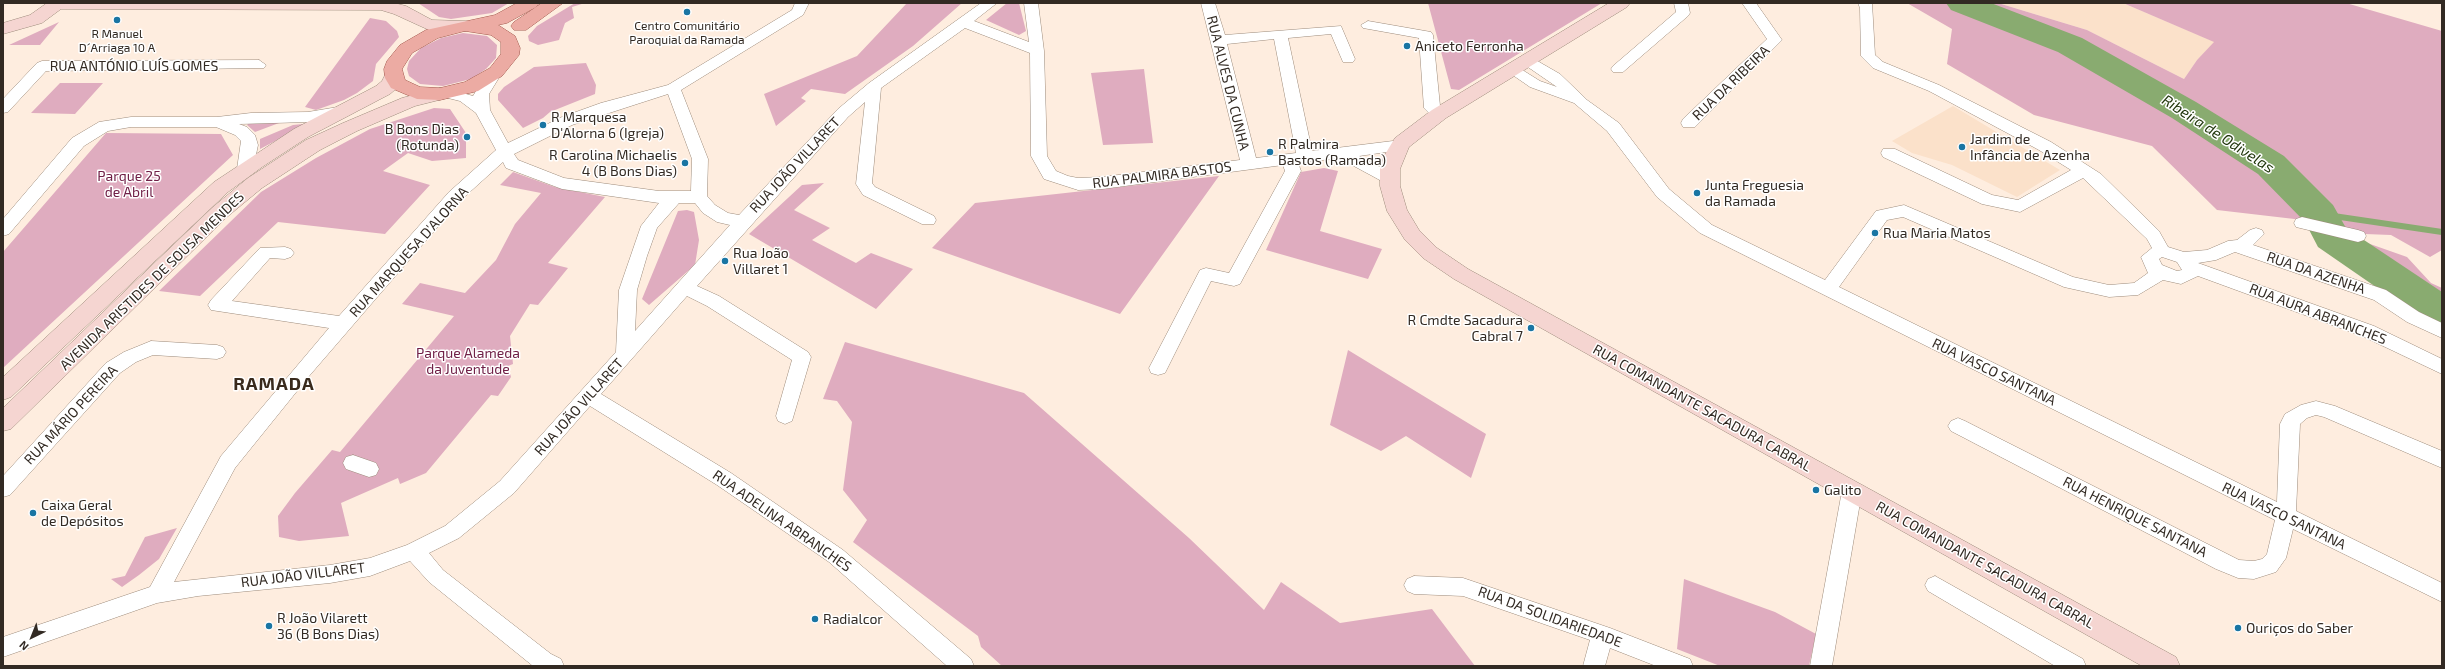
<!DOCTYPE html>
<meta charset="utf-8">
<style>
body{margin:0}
#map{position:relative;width:2445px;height:669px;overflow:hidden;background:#feeddf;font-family:"Exo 2",sans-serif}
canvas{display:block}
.frame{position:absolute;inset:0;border:4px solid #322a23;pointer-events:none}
.north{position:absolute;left:12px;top:617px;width:40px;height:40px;-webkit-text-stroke:3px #fff;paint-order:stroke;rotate:223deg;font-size:11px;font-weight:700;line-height:16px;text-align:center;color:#322a23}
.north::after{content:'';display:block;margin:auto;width:14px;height:18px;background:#322a23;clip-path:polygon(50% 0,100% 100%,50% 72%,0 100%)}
</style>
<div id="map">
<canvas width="2445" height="669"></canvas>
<div class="frame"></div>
<div class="north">N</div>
</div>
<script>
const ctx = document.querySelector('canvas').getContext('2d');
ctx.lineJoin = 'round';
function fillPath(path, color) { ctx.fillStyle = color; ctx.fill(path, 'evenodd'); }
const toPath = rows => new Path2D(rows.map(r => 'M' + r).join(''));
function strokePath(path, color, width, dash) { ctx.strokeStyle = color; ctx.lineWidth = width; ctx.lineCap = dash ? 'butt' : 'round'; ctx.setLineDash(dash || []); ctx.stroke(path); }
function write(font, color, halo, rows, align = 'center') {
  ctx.font = font + ' "Exo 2",sans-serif'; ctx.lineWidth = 3; ctx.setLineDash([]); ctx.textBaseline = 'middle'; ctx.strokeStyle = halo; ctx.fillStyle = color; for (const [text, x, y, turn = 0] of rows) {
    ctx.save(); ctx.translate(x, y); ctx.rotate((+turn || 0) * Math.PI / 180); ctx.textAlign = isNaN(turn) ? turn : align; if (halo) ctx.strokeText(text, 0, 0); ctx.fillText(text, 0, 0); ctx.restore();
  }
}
fillPath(toPath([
 [1998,3,2123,3,2215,42,2197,60,2184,79,2087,30],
 [1953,106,2060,170,2017,197,1952,165,1912,153,1892,141]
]), '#fbe1ca');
fillPath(toPath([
 [418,3,509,3,492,13,451,19,439,17],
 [575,3,585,3,572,7,574,18,565,23,559,40,538,45,529,41,528,36,537,26],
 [907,3,962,3,913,46,845,94,811,89,801,98,806,101,776,126,764,94,857,56],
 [1007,3,1019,3,1026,31,1019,35,986,20],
 [1428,3,1602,3,1459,90,1451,89],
 [1907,3,1998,3,2087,30,2184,79,2197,60,2214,42,2123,3,2346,3,2442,31,2442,250,2430,257,2391,235,2339,233,2407,257,2431,283,2442,288,2442,326,2429,320,2336,254,2303,220,2217,210,2152,146,2034,115,1947,64,1952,29],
 [370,18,386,21,397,31,399,37,376,64,373,81,357,93,344,100,316,110,305,107],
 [59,22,40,45,9,45],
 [463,33,487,36,497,45,496,58,486,69,471,79,443,86,420,84,409,76,407,69,409,61,421,48,441,38],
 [586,63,596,85,595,94,550,112,543,118,523,128,498,100,498,94,504,87,534,67],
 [1144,69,1153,143,1103,145,1091,73],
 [60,83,103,83,75,114,31,113],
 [434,108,450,109,466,133,466,158,432,161,408,153,383,171,430,185,385,234,278,222,200,296,159,291,261,192,316,158,370,129],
 [249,123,279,123,255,132,247,125],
 [303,124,302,127,260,149,260,139,293,125],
 [106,133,221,134,233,155,3,368,3,252],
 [1324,168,1338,171,1320,231,1382,249,1368,279,1266,250,1301,172],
 [513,172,555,187,605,197,548,263,568,268,538,305,530,304,510,336,513,364,508,366,511,377,498,396,491,395,426,473,400,484,398,478,341,503,349,536,299,541,279,537,278,516,295,493,332,450,340,452,454,316,402,304,420,283,465,293,496,260,515,224,541,193,500,185],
 [1219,176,1120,314,932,248,975,203],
 [824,183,794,210,830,228,812,240,856,263,871,253,913,269,876,309,749,234,802,185],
 [687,210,694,212,699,240,695,265,649,305,642,299,678,211],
 [845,342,1024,393,1189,538,1264,610,1281,582,1340,623,1432,609,1475,666,1002,666,981,647,978,636,853,542,867,520,843,490,852,422,837,401,823,399],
 [1348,350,1486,434,1471,478,1406,436,1381,451,1330,425],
 [177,528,159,559,139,575,122,587,111,579,125,576,145,537],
 [1684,579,1775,612,1816,634,1809,666,1720,666,1677,649]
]), '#dfacbf');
strokePath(toPath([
 [2320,214,2442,232]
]), '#89ab70', 6);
fillPath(toPath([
 [1946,3,1991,3,2082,38,2196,102,2284,156,2333,205,2346,228,2442,292,2442,327,2428,323,2318,247,2305,222,2258,174,2172,118,2058,52,1951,10,1946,3]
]), '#89ab70');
const street = toPath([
 [795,3,809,3,803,15,681,90,708,159,707,196,715,205,728,213,739,215,838,109,869,83,981,3,997,3,974,21,1029,42,1024,3,1038,3,1044,51,1047,156,1056,171,1068,176,1078,178,1102,177,1240,160,1201,3,1215,3,1225,35,1341,26,1355,59,1353,62,1343,62,1331,34,1288,38,1312,151,1401,140,1407,141,1409,145,1407,149,1401,150,1359,156,1395,175,1397,179,1395,183,1389,185,1339,158,1298,163,1301,171,1240,284,1234,286,1211,281,1165,373,1158,375,1151,373,1149,368,1200,270,1206,268,1229,273,1285,171,1283,165,1102,189,1078,190,1044,179,1031,156,1030,53,965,28,881,88,872,183,875,187,934,216,936,220,934,224,922,224,863,195,856,184,865,102,848,117,697,286,719,296,808,352,811,357,792,421,785,424,778,421,776,416,792,360,707,306,687,296,601,394,731,473,843,550,971,659,974,666,947,666,829,562,717,485,590,406,514,493,459,538,429,553,443,570,551,654,561,659,564,666,533,666,429,582,410,561,370,576,330,583,198,596,157,603,3,657,3,637,150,587,221,456,329,328,211,310,208,305,211,300,260,248,285,247,291,249,294,253,291,257,285,259,270,258,232,301,339,316,449,192,496,150,476,113,460,101,440,96,437,93,440,90,445,88,473,96,487,73,497,73,500,76,489,94,490,110,508,143,562,117,601,103,668,85,792,10,795,3],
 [1274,39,1296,153,1256,158,1227,44,1274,39],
 [668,94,692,159,691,191,659,191,564,178,518,160,514,154,572,125,668,94],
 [503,162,506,168,562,189,659,203,641,226,619,290,616,352,500,481,445,526,407,545,370,558,330,565,174,582,235,468,310,375,461,200,503,162],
 [679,203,695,203,703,213,717,222,730,225,635,331,637,290,647,256,657,228,679,203],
 [1674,3,1688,3,1690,13,1688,16,1623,72,1613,72,1611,69,1613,66,1676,12,1674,3],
 [1742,3,1756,3,1782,40,1695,127,1683,127,1681,123,1683,119,1767,39,1742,3],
 [1858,3,1872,3,1875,55,1883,62,1939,85,2051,142,2101,174,2159,231,2168,247,2184,252,2207,250,2228,241,2237,240,2250,230,2256,228,2262,230,2264,234,2253,245,2386,290,2419,312,2442,323,2442,338,2407,322,2374,300,2235,252,2216,260,2198,263,2374,326,2442,359,2442,374,2362,336,2198,276,2181,284,2163,280,2138,295,2109,297,2064,287,1903,217,1887,220,1839,287,2277,502,2280,424,2285,414,2301,405,2316,401,2335,406,2442,451,2442,468,2324,417,2316,415,2307,418,2300,424,2296,511,2442,583,2442,602,2293,529,2286,558,2276,572,2254,579,2238,578,2216,569,1951,431,1948,426,1951,421,1958,418,1965,421,2239,560,2254,561,2262,559,2267,554,2275,520,1700,233,1657,197,1607,131,1574,103,1530,87,1504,69,1511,64,1516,66,1540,81,1557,87,1522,63,1520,60,1522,57,1527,55,1560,74,1587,100,1619,123,1669,189,1712,225,1825,280,1876,211,1904,205,2073,277,2109,285,2134,283,2148,273,2141,257,2152,248,2147,239,2083,178,2020,212,1982,204,1883,157,1881,153,1883,149,1895,149,1992,195,2018,200,2071,170,2039,150,1929,91,1873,68,1861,56,1860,8,1858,3],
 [2162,257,2177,262,2182,270,2177,271,2162,265,2159,259,2162,257],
 [1368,21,1431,32,1433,35,1440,106,1447,114,1444,118,1434,118,1424,108,1419,38,1363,28,1361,25,1368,21],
 [259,60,266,65,264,68,46,71,8,112,3,113,3,99,37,63,42,61,259,60],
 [344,106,349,107,352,111,349,115,308,122,239,124,247,127,255,135,258,145,253,169,251,173,245,174,239,173,237,169,241,141,235,135,216,127,131,127,108,131,84,146,9,234,3,236,3,219,72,138,99,122,131,117,217,117,251,113,308,112,344,106],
 [2302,217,2358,230,2364,232,2366,236,2364,240,2358,242,2296,227,2294,223,2296,219,2302,217],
 [151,341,217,345,223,347,226,352,223,357,217,359,153,355,136,362,120,373,10,495,3,497,3,476,106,363,124,352,151,341],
 [353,455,376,463,379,469,376,475,369,477,346,469,343,463,346,457,353,455],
 [1852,483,1859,485,1862,491,1832,666,1810,666,1842,491,1845,485,1852,483],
 [1414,576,1463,578,1610,628,1690,659,1693,666,1656,666,1610,648,1605,666,1583,666,1590,640,1463,596,1414,594,1407,591,1404,585,1407,579,1414,576],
 [1935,576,2083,659,2086,666,2055,666,1928,591,1925,585,1928,579,1935,576]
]);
const secondary = toPath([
 [47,3,394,3,406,6,432,20,465,21,471,22,474,26,471,30,465,31,429,30,394,14,381,10,61,9,42,23,3,34,3,23,30,15,47,3],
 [1609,3,1630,3,1627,7,1446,118,1409,147,1400,169,1400,186,1407,210,1419,230,1437,248,1468,269,2176,657,2180,666,2142,666,1454,279,1423,258,1405,240,1387,211,1380,186,1380,169,1384,156,1395,138,1432,110,1609,3],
 [393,69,399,71,402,75,398,87,390,94,308,137,262,167,228,192,11,397,3,400,3,377,214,182,294,129,376,86,382,81,387,71,393,69],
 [440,88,447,90,449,94,447,98,415,106,357,131,320,150,262,188,227,217,11,429,3,431,3,408,213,207,248,178,306,140,343,123,402,98,440,88]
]);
const primary = toPath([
 [517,3,539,3,536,7,507,23,498,25,515,36,520,48,519,55,502,76,478,91,440,100,417,99,391,88,385,78,384,69,387,61,400,45,426,30,495,15,517,3],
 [465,31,491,35,501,42,501,54,490,68,465,82,440,88,420,87,405,80,402,69,412,53,438,38,465,31],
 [542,3,563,3,526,30,514,30,511,26,514,22,542,3]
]);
strokePath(street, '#9d8b7b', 1);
strokePath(secondary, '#9d8b7b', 1);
strokePath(primary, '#a2594e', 1);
fillPath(street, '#fff');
fillPath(secondary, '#f5d5d1');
fillPath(primary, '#ecaba3');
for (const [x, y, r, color] of [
 [687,12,4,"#1975a3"],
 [117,20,4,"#1975a3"],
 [1407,46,4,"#1975a3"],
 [543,125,4,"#1975a3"],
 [467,137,4,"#1975a3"],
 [1962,147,4,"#1975a3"],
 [1270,152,4,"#1975a3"],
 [685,163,4,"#1975a3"],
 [1697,193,4,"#1975a3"],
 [1875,233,4,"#1975a3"],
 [725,261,4,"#1975a3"],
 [1531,328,4,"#1975a3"],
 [1816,490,4,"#1975a3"],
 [33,513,4,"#1975a3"],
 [815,619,4,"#1975a3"],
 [269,626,4,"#1975a3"],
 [2238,628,4,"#1975a3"]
]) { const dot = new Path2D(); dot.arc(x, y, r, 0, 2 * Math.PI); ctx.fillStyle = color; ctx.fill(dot); strokePath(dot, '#fff', 1.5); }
write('12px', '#322a23', '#fff', [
 ["Centro Comunitário",687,26],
 ["Paroquial da Ramada",687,40],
 ["R Manuel",117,34],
 ["D´Arriaga 10 A",117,48]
]);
write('14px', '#322a23', '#fff', [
 ["Aniceto Ferronha",1415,46],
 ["R Marquesa",551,117],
 ["D'Alorna 6 (Igreja)",551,133],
 ["B Bons Dias",459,129,"right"],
 ["(Rotunda)",459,145,"right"],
 ["Jardim de",1970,139],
 ["Infância de Azenha",1970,155],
 ["R Palmira",1278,144],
 ["Bastos (Ramada)",1278,160],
 ["R Carolina Michaelis",677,155,"right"],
 ["4 (B Bons Dias)",677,171,"right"],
 ["Junta Freguesia",1705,185],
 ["da Ramada",1705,201],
 ["Rua Maria Matos",1883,233],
 ["Rua João",733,253],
 ["Villaret 1",733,269],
 ["R Cmdte Sacadura",1523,320,"right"],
 ["Cabral 7",1523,336,"right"],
 ["Galito",1824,490],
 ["Caixa Geral",41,505],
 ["de Depósitos",41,521],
 ["R João Vilarett",277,618],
 ["36 (B Bons Dias)",277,634],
 ["Radialcor",823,619],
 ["Ouriços do Saber",2246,628]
], 'left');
write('14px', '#322a23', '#fff', [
 ["RUA ANTÓNIO LUÍS GOMES",134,66],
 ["RUA ALVES DA CUNHA",1228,83,76],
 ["RUA DA RIBEIRA",1731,83,-44],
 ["RUA JOÃO VILLARET",795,165,-47],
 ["RUA PALMIRA BASTOS",1162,175,-7],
 ["RUA MARQUESA D'ALORNA",409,252,-48],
 ["RUA DA AZENHA",2316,273,19],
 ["AVENIDA ARISTIDES DE SOUSA MENDES",152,281,-44],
 ["RUA AURA ABRANCHES",2318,314,21],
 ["RUA VASCO SANTANA",1994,372,26],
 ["RUA JOÃO VILLARET",579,407,-48],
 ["RUA COMANDANTE SACADURA CABRAL",1702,408,29],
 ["RUA MÁRIO PEREIRA",71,415,-47],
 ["RUA VASCO SANTANA",2284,516,26],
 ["RUA HENRIQUE SANTANA",2135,517,27],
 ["RUA ADELINA ABRANCHES",782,521,35],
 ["RUA COMANDANTE SACADURA CABRAL",1985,565,29],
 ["RUA JOÃO VILLARET",303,575,-7],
 ["RUA DA SOLIDARIEDADE",1550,617,20]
]);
write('14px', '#702047', '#fff', [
 ["Parque 25",129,176],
 ["de Abril",129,192],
 ["Parque Alameda",468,353],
 ["da Juventude",468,369]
]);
write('italic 15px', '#1f350a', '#fff', [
 ["Ribeira de Odivelas",2218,134,33]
]);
ctx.letterSpacing = '1px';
write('bold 18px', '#392a1c', '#fff', [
 ["RAMADA",274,384]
]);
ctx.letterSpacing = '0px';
</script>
